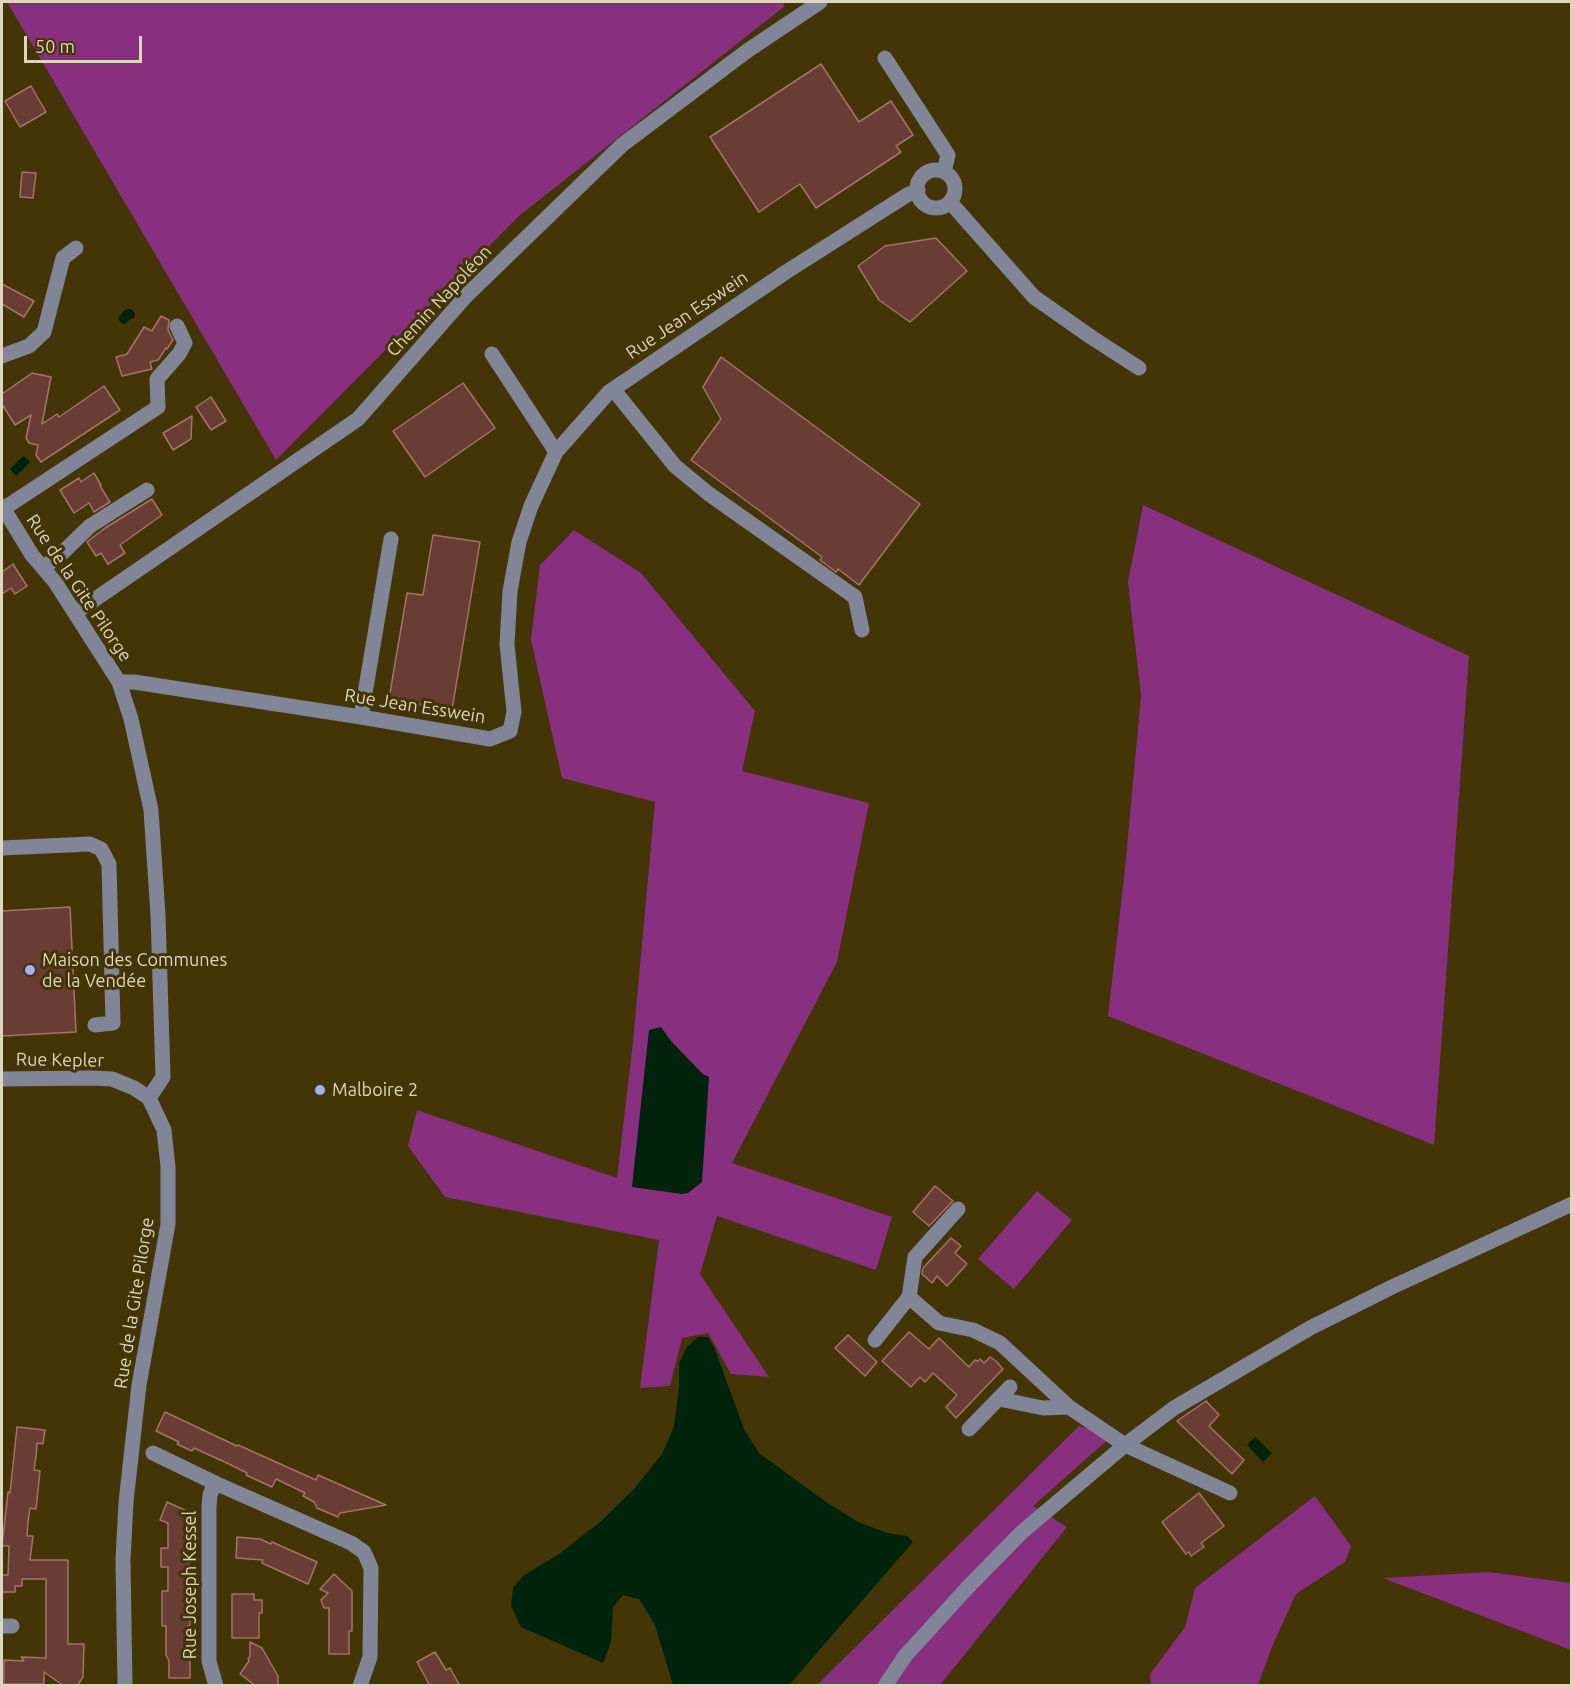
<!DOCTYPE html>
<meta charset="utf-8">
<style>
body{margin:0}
#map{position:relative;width:1573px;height:1687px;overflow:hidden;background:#433505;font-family:Ubuntu,sans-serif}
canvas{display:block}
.frame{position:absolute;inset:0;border:3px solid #ddd6bf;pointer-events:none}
.scale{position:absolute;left:24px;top:36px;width:118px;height:27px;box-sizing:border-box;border:3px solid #ddd6bf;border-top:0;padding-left:8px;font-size:18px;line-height:21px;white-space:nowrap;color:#ddd6bf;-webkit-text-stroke:4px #433505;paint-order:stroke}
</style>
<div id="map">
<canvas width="1573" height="1687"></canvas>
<div class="frame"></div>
<div class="scale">50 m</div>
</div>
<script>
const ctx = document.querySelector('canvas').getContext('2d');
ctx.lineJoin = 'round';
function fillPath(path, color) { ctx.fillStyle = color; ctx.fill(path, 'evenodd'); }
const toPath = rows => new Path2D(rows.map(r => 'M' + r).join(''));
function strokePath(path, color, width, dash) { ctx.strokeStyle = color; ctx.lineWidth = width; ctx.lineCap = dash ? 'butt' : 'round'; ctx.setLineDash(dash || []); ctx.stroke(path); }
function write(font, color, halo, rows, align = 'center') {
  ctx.font = font + ' Ubuntu,sans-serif'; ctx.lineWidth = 6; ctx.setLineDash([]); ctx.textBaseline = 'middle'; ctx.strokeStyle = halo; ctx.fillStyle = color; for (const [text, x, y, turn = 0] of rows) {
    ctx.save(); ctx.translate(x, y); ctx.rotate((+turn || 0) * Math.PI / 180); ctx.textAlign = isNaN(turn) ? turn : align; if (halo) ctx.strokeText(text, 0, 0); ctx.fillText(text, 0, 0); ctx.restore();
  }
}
fillPath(toPath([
 [7,2,782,2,785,6,519,216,276,460],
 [1143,505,1469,656,1434,1145,1108,1016,1125,869,1141,696,1128,582],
 [574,530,641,573,755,711,742,771,869,803,837,962,732,1163,892,1217,876,1270,717,1216,700,1274,769,1377,731,1374,708,1333,682,1338,670,1386,640,1388,659,1240,445,1197,408,1146,417,1110,617,1178,633,1042,655,802,562,778,531,640,540,565],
 [1037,1191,1072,1220,1014,1289,978,1259],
 [1079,1426,1112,1436,1033,1506,1067,1527,940,1685,816,1686],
 [1315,1496,1351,1546,1345,1562,1296,1594,1272,1647,1258,1685,1151,1685,1150,1674,1185,1627,1195,1588],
 [1489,1572,1571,1583,1571,1650,1383,1578]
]), '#882f7f');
fillPath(toPath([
 [131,309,135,313,134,318,129,320,125,324,121,323,118,318,125,310],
 [23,456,30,462,16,476,10,469],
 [661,1027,671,1041,696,1067,703,1074,709,1077,702,1182,688,1193,682,1194,632,1187,649,1030],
 [698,1337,708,1337,714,1347,744,1429,759,1453,826,1502,858,1522,887,1533,907,1536,913,1542,789,1685,673,1685,655,1625,639,1599,623,1595,613,1607,611,1642,603,1663,521,1627,511,1606,513,1588,523,1576,559,1554,599,1523,634,1489,662,1454,674,1427,679,1387,679,1363,687,1347],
 [1255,1437,1272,1453,1263,1462,1247,1445]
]), '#00230b');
const building = toPath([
 [821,64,859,122,891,101,913,135,896,146,901,152,816,208,800,184,759,212,710,137,821,64],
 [31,86,46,112,20,127,5,101,31,86],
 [22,172,36,173,33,198,20,197,22,172],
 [936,238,967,271,910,322,879,300,858,266,885,246,936,238],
 [2,284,34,301,24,317,2,304,2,284],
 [161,316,169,320,168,330,173,340,167,349,166,348,158,360,150,362,152,369,122,376,116,357,127,354,144,327,152,331,161,316],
 [721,357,920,504,859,585,838,569,836,572,820,560,822,557,691,460,721,419,703,387,721,357],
 [32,373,51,377,42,424,57,414,59,417,104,386,120,410,41,462,36,455,38,445,29,443,26,438,31,415,15,425,2,404,2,394,32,373],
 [463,383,495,428,425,477,393,431,463,383],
 [211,397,226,421,211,430,196,407,211,397],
 [192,416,191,439,173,450,163,433,192,416],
 [94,473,101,485,100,486,110,502,94,512,89,503,74,513,60,490,79,478,81,482,94,473],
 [152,499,162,515,120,545,125,553,108,564,101,553,96,556,87,542,105,528,152,499],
 [433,535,480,542,452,710,389,699,407,593,423,595,433,535],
 [13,564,27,586,15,594,11,588,2,594,2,572,13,564],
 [70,907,76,1032,2,1036,2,911,70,907],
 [935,1186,953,1201,929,1226,913,1212,935,1186],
 [951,1238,961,1246,955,1253,967,1264,947,1286,937,1276,932,1283,922,1274,923,1268,951,1238],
 [909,1332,929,1349,939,1338,969,1367,975,1360,978,1361,980,1359,984,1363,990,1357,996,1361,1003,1369,956,1418,946,1407,957,1395,933,1373,925,1382,920,1377,911,1387,882,1361,909,1332],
 [848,1335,877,1362,865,1376,835,1348,848,1335],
 [1206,1401,1219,1415,1209,1426,1244,1460,1232,1474,1177,1421,1206,1401],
 [165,1412,237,1446,238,1445,316,1480,318,1475,386,1505,340,1513,338,1517,317,1508,314,1502,303,1496,305,1493,276,1479,272,1487,246,1475,247,1473,229,1464,194,1448,192,1451,177,1444,179,1442,156,1431,165,1412],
 [17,1427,45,1430,43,1444,37,1443,36,1457,34,1470,40,1471,36,1509,30,1508,28,1522,27,1536,33,1536,30,1560,68,1560,68,1644,84,1644,83,1677,77,1686,64,1686,44,1672,44,1684,4,1684,4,1660,24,1661,21,1657,46,1658,46,1579,22,1579,22,1586,15,1586,15,1592,2,1592,2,1575,8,1575,9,1546,2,1546,8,1492,10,1493,17,1427],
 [1199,1493,1224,1526,1201,1543,1204,1547,1191,1556,1189,1552,1186,1554,1162,1522,1199,1493],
 [167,1502,187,1511,187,1534,190,1534,188,1573,192,1614,190,1614,190,1626,188,1626,188,1658,190,1658,190,1678,169,1678,169,1661,166,1655,166,1626,162,1626,162,1591,168,1591,168,1567,161,1567,161,1548,168,1548,168,1523,160,1520,167,1502],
 [237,1537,260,1539,271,1544,272,1542,317,1562,308,1584,262,1563,263,1560,236,1558,237,1537],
 [334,1574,352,1591,352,1631,349,1631,349,1654,329,1654,329,1608,324,1608,321,1600,328,1593,320,1589,334,1574],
 [232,1594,254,1594,254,1600,262,1600,262,1613,259,1613,259,1638,232,1638,232,1594],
 [250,1642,262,1648,278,1676,278,1686,256,1686,240,1674,249,1661,248,1659,250,1656,250,1642],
 [435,1652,446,1670,450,1668,460,1686,430,1686,417,1662,435,1652]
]);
fillPath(building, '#693d34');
strokePath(building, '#a47369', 1.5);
strokePath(toPath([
 [885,58,948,155,944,172],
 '917 189a19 19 0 1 1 38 0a19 19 0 1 1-38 0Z',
 [950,202,1034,297,1091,337,1139,368],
 [492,354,556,452],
 [2,356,29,346,44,332,63,258,76,248],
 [613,389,675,466,709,494,855,597,862,630],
 [2,506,32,555,55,582,119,682,131,719,151,810,158,915,163,1077,149,1098],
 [3,509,158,407,157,379,179,354,185,343,177,326],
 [43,568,60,555,90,526,147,490],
 [75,613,358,419,466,296,622,145,747,51,820,2],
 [119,682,134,682,361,717,490,739,510,731,514,712,507,644,510,591,519,542,531,506,556,452,609,392,786,272,907,195,918,190],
 [361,717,391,539],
 [2,848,90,844,101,849,109,864,113,1023,95,1025],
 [2,1079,92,1078,112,1079,134,1088,149,1098],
 [909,1297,939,1323,973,1330,1000,1343,1069,1407,1125,1445,1230,1493],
 [875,1340,909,1297,915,1257,958,1209],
 [999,1399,1043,1408,1069,1407],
 [969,1429,1010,1387],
 [153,1453,215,1483,351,1543,364,1552,371,1568,370,1657,360,1686],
 [215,1483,210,1495,209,1506,209,1661,216,1686],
 [2,1626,12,1626],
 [125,1686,123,1560,126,1502,139,1385,168,1224,168,1167,164,1130,149,1098],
 [885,1686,905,1656,968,1587,1022,1532,1125,1445,1174,1408,1310,1328,1392,1287,1572,1204]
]), '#808598', 15);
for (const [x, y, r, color] of [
 [30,970,6,"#9fb3fd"],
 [320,1090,6,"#9fb3fd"]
]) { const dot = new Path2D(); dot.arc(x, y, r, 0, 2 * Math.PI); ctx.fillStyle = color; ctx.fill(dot); strokePath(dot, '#433505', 2); }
write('18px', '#ddd6bf', '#433505', [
 ["Chemin Napoléon",439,301,-47],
 ["Rue Jean Esswein",687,315,-34],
 ["Rue de la Gite Pilorge",79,588,56],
 ["Rue Jean Esswein",415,706,9],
 ["Rue Kepler",60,1060,1],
 ["Rue de la Gite Pilorge",134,1303,-81],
 ["Rue Joseph Kessel",190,1585,-90]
]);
write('18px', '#ddd6bf', '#433505', [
 ["Maison des Communes",42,960],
 ["de la Vendée",42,981],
 ["Malboire 2",332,1090]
], 'left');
</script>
